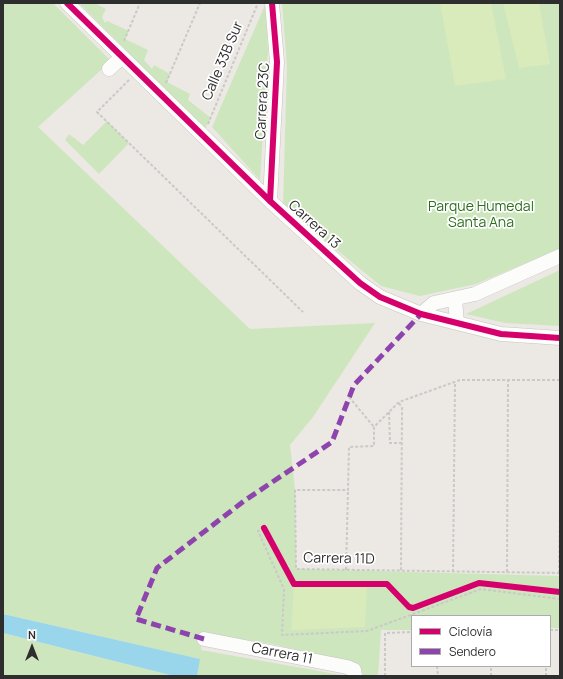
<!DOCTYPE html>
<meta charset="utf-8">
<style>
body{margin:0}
#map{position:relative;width:563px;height:679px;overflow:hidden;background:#ece8e4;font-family:Manrope,sans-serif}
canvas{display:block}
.frame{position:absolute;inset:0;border:4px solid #2e2e2e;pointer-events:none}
.legend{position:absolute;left:411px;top:615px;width:140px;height:52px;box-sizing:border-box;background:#fff;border:1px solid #ababab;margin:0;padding:5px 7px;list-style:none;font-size:12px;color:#2e2e2e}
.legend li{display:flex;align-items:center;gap:8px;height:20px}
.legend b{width:20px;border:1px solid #ababab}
.north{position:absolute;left:12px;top:627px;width:40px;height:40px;-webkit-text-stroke:3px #fff;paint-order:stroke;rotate:0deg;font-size:11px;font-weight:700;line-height:16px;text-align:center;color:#2e2e2e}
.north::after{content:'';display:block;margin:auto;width:14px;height:18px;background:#2e2e2e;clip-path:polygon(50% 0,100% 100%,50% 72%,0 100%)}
</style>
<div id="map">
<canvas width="563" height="679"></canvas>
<div class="frame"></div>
<ul class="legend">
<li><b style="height:5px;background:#d6006c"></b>Ciclovía</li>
<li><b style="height:5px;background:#8e44ad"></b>Sendero</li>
</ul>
<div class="north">N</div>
</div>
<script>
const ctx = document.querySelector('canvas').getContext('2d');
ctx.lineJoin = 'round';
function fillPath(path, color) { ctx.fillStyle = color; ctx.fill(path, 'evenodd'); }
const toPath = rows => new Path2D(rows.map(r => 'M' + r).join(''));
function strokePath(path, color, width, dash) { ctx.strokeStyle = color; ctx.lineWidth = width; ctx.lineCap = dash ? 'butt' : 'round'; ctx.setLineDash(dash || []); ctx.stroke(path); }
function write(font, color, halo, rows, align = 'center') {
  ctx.font = font + ' Manrope,sans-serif'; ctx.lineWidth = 3.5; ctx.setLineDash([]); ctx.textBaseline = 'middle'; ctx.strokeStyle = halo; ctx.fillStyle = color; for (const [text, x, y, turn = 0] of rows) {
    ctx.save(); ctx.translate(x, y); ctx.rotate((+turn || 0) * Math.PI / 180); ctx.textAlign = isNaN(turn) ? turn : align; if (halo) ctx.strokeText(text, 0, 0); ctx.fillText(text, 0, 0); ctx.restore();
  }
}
fillPath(toPath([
 [3,3,53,3,111,61,38,127,250,329,375,323,313,417,290,445,295,490,296,569,560,576,560,628,550,628,550,616,412,616,412,630,381,630,378,676,363,675,359,664,272,644,203,633,201,650,347,676,197,676,199,659,3,614],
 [79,3,95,3,106,9,102,17,105,23,107,21,129,31,125,39,148,50,144,60,152,69,154,65,170,74,167,82,190,94,188,100,211,118,205,129],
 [282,3,560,3,560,249,476,284,420,296,381,286,283,206,287,66],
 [265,5,268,50,260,180,212,127],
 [107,121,129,143,99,174,65,140,69,134,83,145],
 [560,270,560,326,505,323,466,314],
 [3,633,174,676,3,676]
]), '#cee6be');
fillPath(toPath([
 [440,3,491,3,506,79,455,86],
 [503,3,539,3,550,64,519,68],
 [294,584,367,584,365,627,291,630]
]), '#d9eabb');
fillPath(toPath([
 [3,614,200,659,197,676,174,676,3,633]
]), '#99d6ec');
const minor = toPath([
 [67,3,270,201,360,283,380,297,421,314,501,334,560,338],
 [109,69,122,57],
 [270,201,277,62,272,3],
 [455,299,457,323],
 [421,314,434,303,475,294,560,256],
 [204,639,347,667,354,670,355,676]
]);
strokePath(minor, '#c5c4c5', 15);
strokePath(toPath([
 [124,41,140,3],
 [129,80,97,112,303,312],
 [166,83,200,3],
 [208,124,258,3],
 [560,380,460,380,399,402,374,427,374,446,349,447,348,490,295,490,296,569,560,573],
 [349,397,374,427],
 [399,403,402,408,401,571],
 [389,412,390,443,402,443],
 [264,528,258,531,284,589,282,635,367,631,481,589,560,599],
 [346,570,348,490],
 [453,572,455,382],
 [507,572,508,380],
 [559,573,560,514],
 [550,630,560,630],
 [437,666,438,676],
 [385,676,385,633,412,632],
 [491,676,491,666],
 [546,676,546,666]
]), '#c9c9c8', 2, [3, 2]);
strokePath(minor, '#fcfcfb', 14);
strokePath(toPath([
 [204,639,136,619,157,568,244,501,332,442,354,385,421,314]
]), '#8e44ad', 5, [10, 5]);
strokePath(toPath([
 [67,3,270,201,360,283,380,297,421,314,501,334,560,338],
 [270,201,277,62,272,3],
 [264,528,294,584,387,584,409,607,413,608,479,583,560,592]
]), '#d6006c', 6);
write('14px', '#2e2e2e', '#fff', [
 ["Calle 33B Sur",223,61,-67],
 ["Carrera 23C",263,101,-87],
 ["Carrera 13",314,225,42],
 ["Carrera 11D",339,559,1],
 ["Carrera 11",282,654,11]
]);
write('14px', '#2c6e1b', '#fff', [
 ["Parque Humedal",481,207],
 ["Santa Ana",481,223]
]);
</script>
